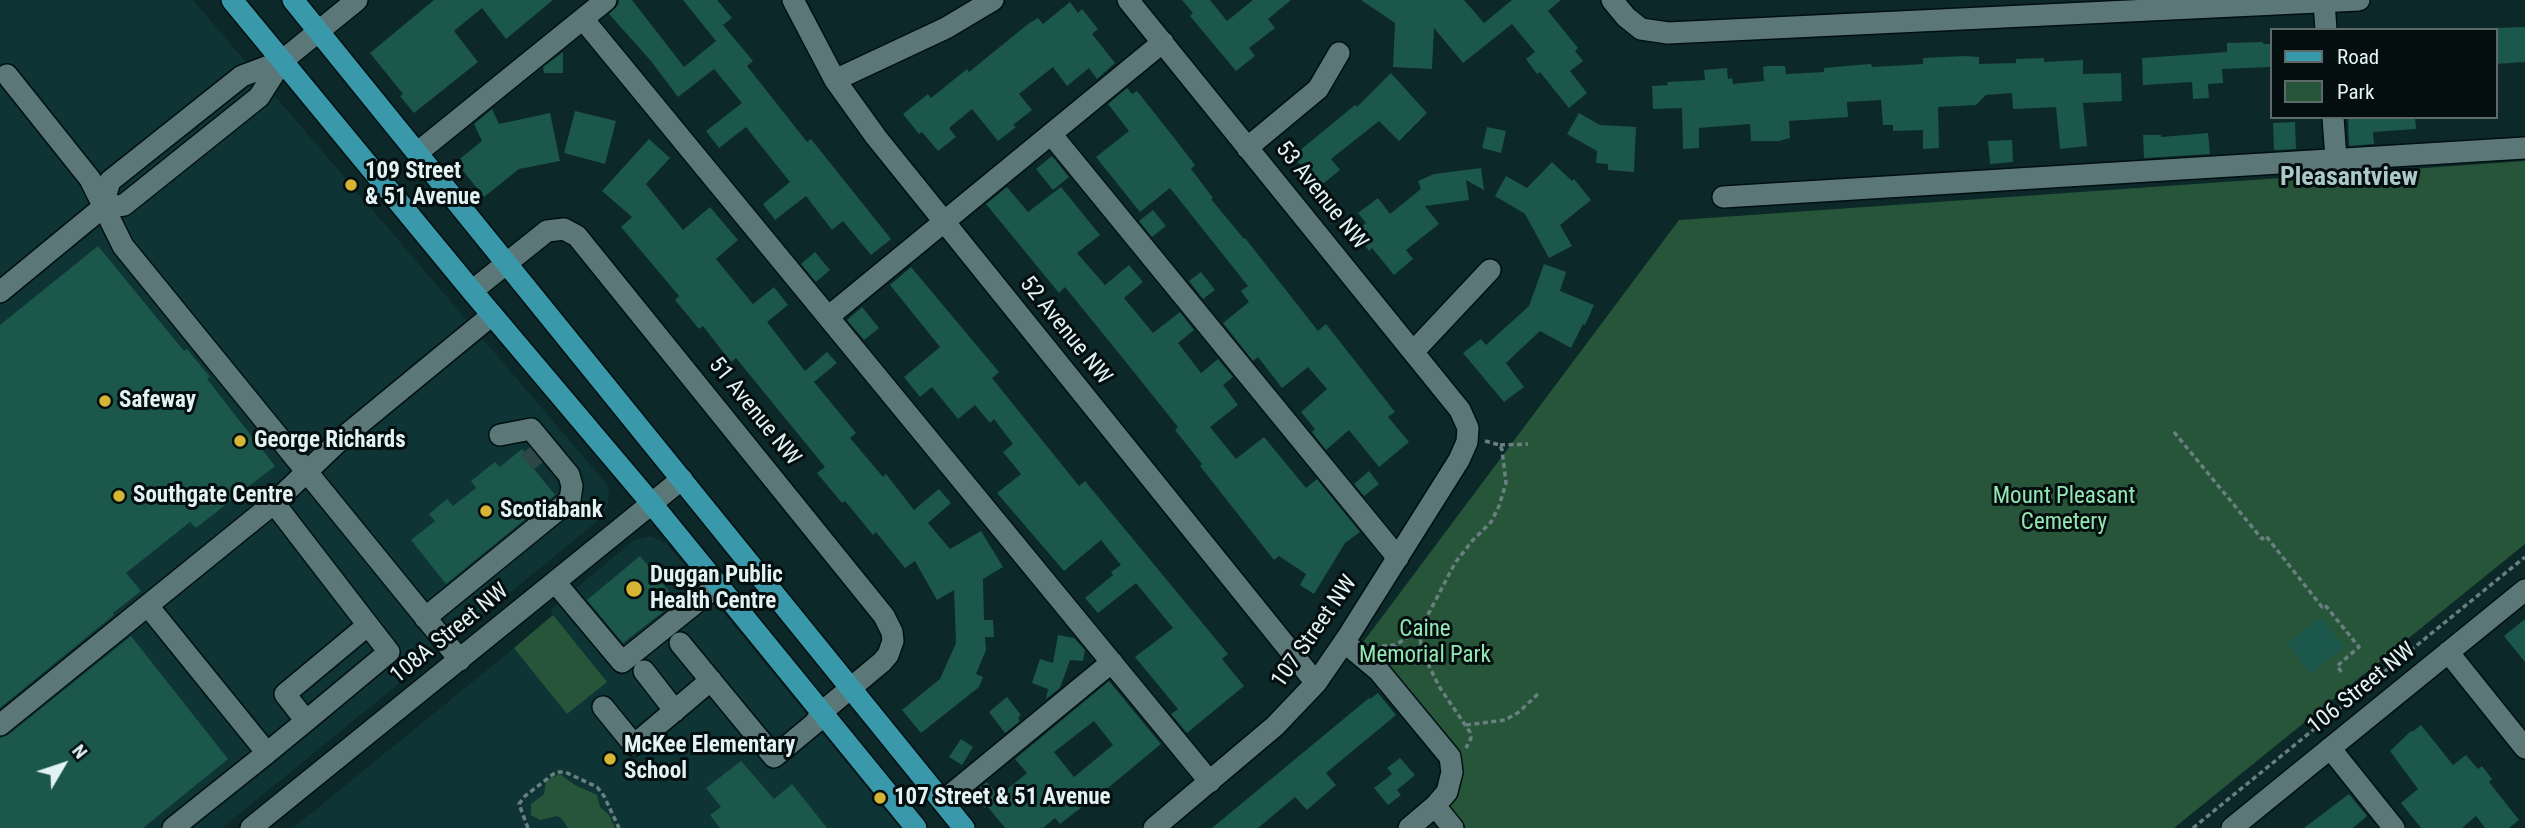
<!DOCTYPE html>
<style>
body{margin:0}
#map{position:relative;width:2525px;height:828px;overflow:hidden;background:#0d2828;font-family:"Roboto Condensed",sans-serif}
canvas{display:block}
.legend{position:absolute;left:2270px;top:28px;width:228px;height:91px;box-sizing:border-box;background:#050e0f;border:2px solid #5e696a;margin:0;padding:9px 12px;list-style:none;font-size:21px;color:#e3f2f2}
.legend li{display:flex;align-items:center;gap:14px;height:35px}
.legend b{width:35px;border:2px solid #5e696a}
.north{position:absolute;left:28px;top:730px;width:70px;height:70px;-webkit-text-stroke:5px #050e0f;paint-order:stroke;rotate:51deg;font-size:19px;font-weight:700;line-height:28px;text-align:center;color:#e3f2f2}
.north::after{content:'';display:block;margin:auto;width:24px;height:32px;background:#e3f2f2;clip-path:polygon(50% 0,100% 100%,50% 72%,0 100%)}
</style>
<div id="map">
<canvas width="2525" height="828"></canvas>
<ul class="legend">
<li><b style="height:9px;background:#3a98ab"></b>Road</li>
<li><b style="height:19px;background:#27553a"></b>Park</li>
</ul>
<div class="north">N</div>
</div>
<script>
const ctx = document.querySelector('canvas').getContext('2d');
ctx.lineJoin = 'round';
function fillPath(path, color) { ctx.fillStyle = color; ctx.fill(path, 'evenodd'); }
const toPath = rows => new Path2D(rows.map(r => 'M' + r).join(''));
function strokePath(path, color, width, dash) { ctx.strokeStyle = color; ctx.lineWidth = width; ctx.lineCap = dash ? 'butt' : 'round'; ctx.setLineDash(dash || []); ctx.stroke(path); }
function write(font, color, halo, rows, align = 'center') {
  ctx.font = font + ' "Roboto Condensed",sans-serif'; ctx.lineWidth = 6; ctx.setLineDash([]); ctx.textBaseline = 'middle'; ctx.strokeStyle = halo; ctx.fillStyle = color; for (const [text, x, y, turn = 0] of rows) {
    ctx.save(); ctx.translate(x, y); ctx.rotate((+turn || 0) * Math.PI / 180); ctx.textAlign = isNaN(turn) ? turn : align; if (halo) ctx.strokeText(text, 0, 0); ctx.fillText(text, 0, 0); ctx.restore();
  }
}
fillPath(toPath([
 [0,0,193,0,606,483,609,493,608,503,603,514,594,524,222,828,0,828],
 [651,536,666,543,900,828,293,828,514,648,553,615,550,610,634,540]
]), '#0e3435');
fillPath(toPath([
 [2525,161,2525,544,2174,828,1466,828,1449,808,1458,774,1361,645,1679,220],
 [553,615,607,682,567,714,514,648],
 [560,774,575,785,597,795,600,807,609,815,615,828,568,828,562,819,557,816,540,820,531,815,531,804,544,794,546,780]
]), '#27553a');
fillPath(toPath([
 [434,0,553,0,506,39,482,8,454,31,478,62,414,113,400,96,403,94,370,53],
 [619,0,632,0,684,67,716,41,683,0,717,0,732,18,723,25,753,61,747,66,807,142,811,139,891,239,871,255,843,221,832,230,806,196,775,220,763,204,790,182,746,127,719,148,706,131,742,103,714,69,678,97,651,61,609,14,618,5],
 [1182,0,1210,0,1227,21,1253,0,1291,0,1268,19,1275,28,1249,48,1255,56,1236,71,1190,16,1193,13],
 [1361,0,1464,0,1484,23,1512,0,1561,0,1548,11,1578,48,1575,51,1583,61,1570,71,1587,93,1569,108,1540,72,1537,74,1526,59,1535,52,1512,24,1463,63,1434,28,1432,69,1393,67,1395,23],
 [1070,2,1078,13,1082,9,1098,29,1092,34,1115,63,1097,79,1089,68,1067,86,1053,67,1019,94,1032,110,1013,125,1016,127,998,141,972,109,949,128,956,137,938,151,922,132,919,134,903,114,928,94,931,98,967,69,969,72,1028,24,1038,18,1043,24],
 [2525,27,2525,62,2495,64,2495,28],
 [2263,42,2263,44,2271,44,2271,67,2222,69,2223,83,2208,84,2209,98,2193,99,2192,82,2143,85,2142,58,2227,52,2227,43],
 [563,52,563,73,544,73,543,67],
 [1965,56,1979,57,1979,64,2016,63,2016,59,2044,58,2044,62,2083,60,2083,74,2121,73,2122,101,2083,103,2087,146,2060,149,2056,107,2013,109,2012,93,1986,95,1976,105,1938,107,1939,148,1923,149,1923,130,1893,131,1893,125,1883,125,1881,100,1847,102,1848,117,1789,121,1790,138,1779,141,1751,141,1750,124,1699,128,1699,148,1683,149,1682,108,1653,109,1652,86,1668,85,1667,82,1705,80,1704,70,1727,68,1728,79,1732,78,1733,84,1764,81,1763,67,1768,66,1785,66,1786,74,1824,72,1824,68,1857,65,1871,64,1872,67,1923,64,1923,58],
 [1391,73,1427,113,1399,141,1379,121,1331,159,1340,170,1319,187,1293,156,1355,105,1357,107],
 [1127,88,1132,94,1137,91,1175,139,1195,165,1191,169,1213,198,1211,199,1244,239,1245,238,1318,331,1326,324,1395,412,1388,417,1409,442,1379,467,1349,430,1326,450,1312,432,1315,429,1301,412,1327,389,1308,367,1282,388,1258,357,1253,361,1223,323,1249,302,1241,291,1248,286,1170,188,1140,212,1096,157,1129,131,1108,104],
 [492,109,499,124,550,113,560,161,519,169,484,197,456,162,482,141,474,124],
 [575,111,616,121,605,164,564,153],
 [1579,113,1600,125,1636,127,1634,172,1608,170,1608,164,1596,163,1597,151,1567,134],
 [2348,117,2415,117,2416,129,2373,132,2374,144,2349,146],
 [2295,122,2296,149,2274,150,2273,123],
 [1487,127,1506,131,1501,153,1482,148],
 [2208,133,2210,154,2144,158,2143,135,2161,135,2161,137],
 [649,139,670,158,646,184,683,230,710,207,738,240,716,259,753,304,774,287,788,305,767,322,805,371,827,352,837,363,814,382,856,433,850,438,883,477,886,474,914,510,939,489,951,503,928,523,950,549,981,531,1003,567,983,579,984,620,993,620,994,637,985,637,986,650,976,674,983,677,979,687,921,733,902,710,940,679,956,643,954,590,937,600,915,561,905,568,876,532,873,535,845,501,842,503,817,473,825,467,736,358,731,362,703,326,699,329,675,300,679,296,621,227,632,217,602,191],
 [2012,140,2013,162,1990,164,1988,141],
 [1052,156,1069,177,1053,190,1036,169],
 [1552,162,1572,181,1574,179,1591,200,1560,225,1572,246,1549,258,1525,214,1495,196,1506,176,1527,188],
 [1481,168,1484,190,1466,180,1469,200,1425,206,1439,224,1406,250,1413,259,1394,275,1372,248,1369,251,1355,232,1366,223,1358,213,1378,198,1390,214,1421,189,1418,181,1434,174],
 [1007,187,1028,212,1061,187,1100,235,1077,253,1105,285,1129,265,1143,282,1124,298,1153,333,1180,312,1194,330,1178,343,1201,373,1218,359,1233,377,1223,385,1238,405,1210,427,1236,459,1264,437,1306,488,1317,479,1360,532,1345,543,1314,594,1300,585,1306,574,1279,556,1274,560,1200,466,1202,464,1175,430,1178,427,1113,346,1065,287,1059,293,986,204],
 [1153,210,1166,226,1152,237,1139,221],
 [98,246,184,351,187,349,210,377,207,379,275,466,196,528,190,522,126,573,141,591,113,613,114,615,0,708,0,325],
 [815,252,830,270,816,282,801,264],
 [1544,264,1566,272,1560,291,1594,305,1585,325,1583,324,1571,348,1540,331,1506,363,1524,387,1504,402,1463,353,1481,339,1486,345,1529,306],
 [911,267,999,372,992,378,1079,486,1085,481,1228,654,1222,659,1244,686,1187,733,1171,714,1178,709,1135,657,1173,628,1136,583,1098,613,1085,598,1113,575,1111,572,1121,565,1101,540,1064,571,997,493,1021,474,1003,452,1013,444,994,419,990,423,975,405,958,419,932,387,920,397,904,377,940,347,890,285],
 [1201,272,1215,290,1203,299,1189,281],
 [862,307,879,328,864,340,847,320],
 [529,448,542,463,534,469,555,495,446,584,411,540,435,521,429,514,447,499,453,506,476,488,471,481,495,462,500,467,522,449,525,452],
 [1369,471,1379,484,1364,496,1354,484],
 [640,556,677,601,623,643,587,600],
 [2320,617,2344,647,2310,674,2287,644],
 [2525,619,2525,662,2504,636],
 [1058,635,1074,638,1085,650,1083,661,1070,660,1060,688,1046,699,1048,689,1032,683,1040,659,1053,663],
 [131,636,228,759,143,828,0,828,0,738,8,735],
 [1109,681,1161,744,1097,797,1096,796,1060,824,1055,818,1043,828,1005,828,987,806,985,808,973,793,987,782,999,796,1027,773,1015,759],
 [1094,721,1113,745,1074,777,1054,752],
 [1378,693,1396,715,1326,773,1336,785,1307,810,1295,797,1258,828,1212,828,1369,698,1370,699],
 [1007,697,1021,715,1018,718,1020,721,1005,733,989,712],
 [2421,725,2453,765,2466,755,2478,769,2482,766,2492,779,2489,782,2519,820,2509,828,2485,828,2476,816,2462,828,2421,828,2401,803,2418,789,2390,751,2411,731,2412,732],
 [961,739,973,747,962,765,949,757],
 [1400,758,1415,775,1397,790,1401,795,1388,805,1374,788,1392,774,1387,768],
 [741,761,774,799,792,784,827,828,720,828,710,815,721,807,706,788],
 [2349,794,2367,816,2353,828,2304,828]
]), '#1b574a');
strokePath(toPath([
 [529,448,541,463]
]), '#2d4646', 21, [21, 10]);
const minor = toPath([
 [793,0,835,80,876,137,1316,683],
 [1128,0,1460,410,1468,428,1467,442,1459,460,1347,638,1316,683,1275,726,1154,828],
 [1612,0,1626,17,1641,29,1668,33,2359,0],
 [2324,2,2326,30],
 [583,19,828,317,1163,42],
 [7,75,90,179,123,246,460,660],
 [835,80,946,28,993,0],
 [2333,117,2336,159],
 [1051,134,1398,558],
 [1247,148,1318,89,1339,53],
 [417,153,606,0],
 [1723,197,2525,148],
 [102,208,110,181,242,76,282,61],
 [472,291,547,231,564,229,577,236,884,616,892,632,893,641,888,655,882,662,822,712,815,723,774,757,680,643],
 [0,292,102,208,124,205,259,97,282,61,357,0],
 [828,317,1210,782],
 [1413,352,1490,270],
 [555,582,622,662,718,585],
 [148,606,267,753,173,828],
 [425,618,570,500,572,486,569,475,531,429,500,435],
 [1344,642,1379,671,1450,757,1452,772,1447,792,1435,806,1409,828],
 [2448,652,2525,748],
 [644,671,675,711],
 [603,707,634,745,711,680],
 [306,721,389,652,368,625],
 [0,725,274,503,340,440,492,315],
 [2330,748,2394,828],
 [267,753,306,721,285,694,368,625,274,503],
 [943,801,1112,662],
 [1435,806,1453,828],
 [251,828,682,479],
 [2232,828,2525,590]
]);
const major = toPath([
 [232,0,472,291,652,504,916,828],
 [293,0,964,828]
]);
strokePath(minor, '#001011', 24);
strokePath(major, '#001011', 24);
strokePath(toPath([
 [2174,432,2262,539,2266,536,2322,607,2325,605,2359,647,2337,666,2343,674],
 [1500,445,1528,444],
 [1420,631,1421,648,1425,658,1440,688,1470,732,1471,738,1466,748],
 [1382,646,1395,645,1420,630,1455,563,1472,541,1491,522,1499,506,1506,483,1502,450,1500,445,1485,441],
 [1393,647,1411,653,1424,660],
 [1466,725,1505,720,1519,712,1539,693],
 [528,828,519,804,525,796,556,772,565,772,597,787,604,796,619,828],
 [2193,828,2525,557]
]), '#6a8080', 3.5, [5, 3.5]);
strokePath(minor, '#5c7778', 21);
strokePath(major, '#3a98ab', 21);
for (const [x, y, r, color] of [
 [351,185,7,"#d6b534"],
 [105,401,7,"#d6b534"],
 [240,441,7,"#d6b534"],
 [119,496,7,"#d6b534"],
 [486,511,7,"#d6b534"],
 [634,589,9,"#d6b534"],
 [610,759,7,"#d6b534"],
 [880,798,7,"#d6b534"]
]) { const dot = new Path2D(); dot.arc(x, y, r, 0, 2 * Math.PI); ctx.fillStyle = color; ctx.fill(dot); strokePath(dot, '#050e0f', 2.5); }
write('bold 23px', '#e3f2f2', '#050e0f', [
 ["109 Street",365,172],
 ["& 51 Avenue",365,198],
 ["Safeway",119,401],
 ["George Richards",254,441],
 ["Southgate Centre",133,496],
 ["Scotiabank",500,511],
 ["Duggan Public",650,576],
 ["Health Centre",650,602],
 ["McKee Elementary",624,746],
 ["School",624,772],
 ["107 Street & 51 Avenue",894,798]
], 'left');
write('23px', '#e3f2f2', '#050e0f', [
 ["53 Avenue NW",1321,196,51],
 ["52 Avenue NW",1065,331,51],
 ["51 Avenue NW",754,412,51],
 ["107 Street NW",1315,632,-55],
 ["108A Street NW",450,634,-39],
 ["106 Street NW",2362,689,-39]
]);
write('23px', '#93e7b3', '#050e0f', [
 ["Mount Pleasant",2064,497],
 ["Cemetery",2064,523],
 ["Caine",1425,630],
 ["Memorial Park",1425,656]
]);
write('bold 26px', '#acc9ca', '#050e0f', [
 ["Pleasantview",2349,178]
]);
</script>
